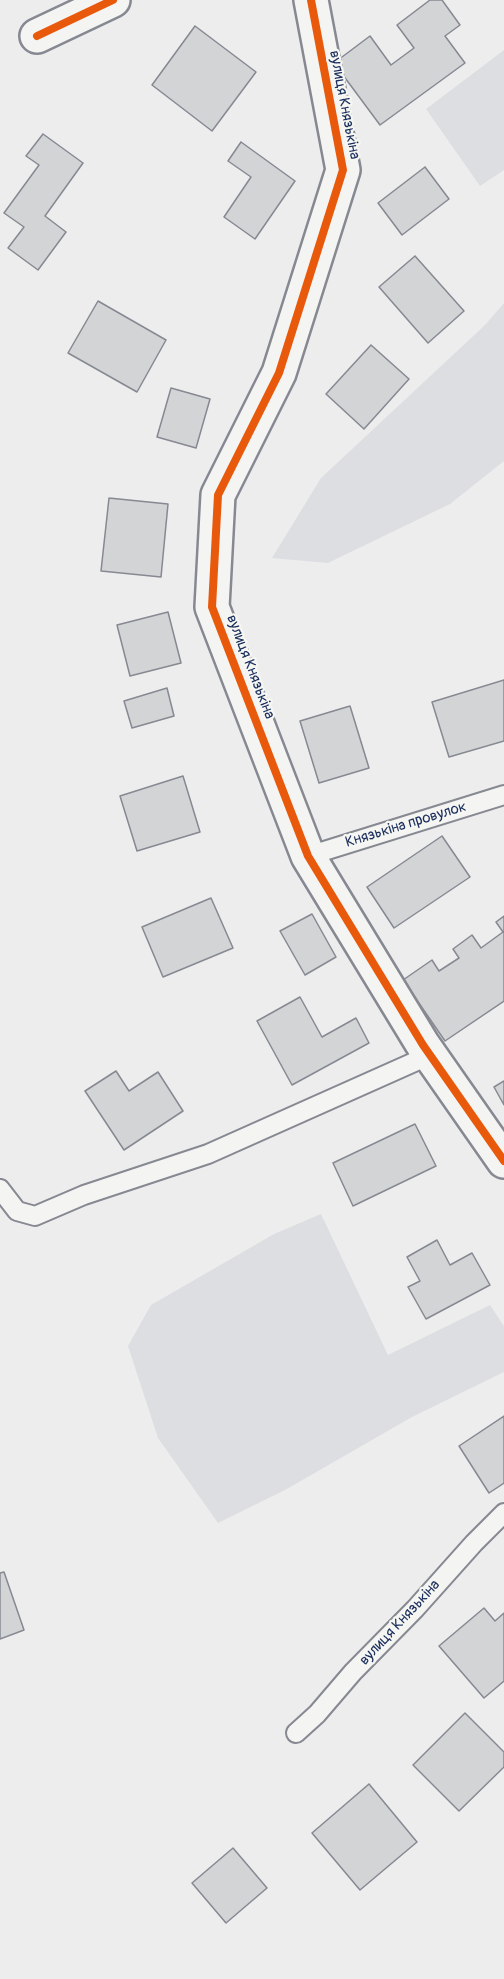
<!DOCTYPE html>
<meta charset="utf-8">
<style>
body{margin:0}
canvas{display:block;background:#ededed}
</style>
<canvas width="504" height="1979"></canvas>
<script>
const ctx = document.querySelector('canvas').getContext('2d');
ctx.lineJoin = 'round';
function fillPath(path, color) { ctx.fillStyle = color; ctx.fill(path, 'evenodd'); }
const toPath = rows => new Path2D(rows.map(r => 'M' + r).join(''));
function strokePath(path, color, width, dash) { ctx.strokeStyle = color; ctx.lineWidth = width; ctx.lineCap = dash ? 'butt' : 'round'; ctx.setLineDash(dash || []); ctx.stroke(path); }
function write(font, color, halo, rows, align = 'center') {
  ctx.font = font + ' Pangolin,sans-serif'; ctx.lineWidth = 4.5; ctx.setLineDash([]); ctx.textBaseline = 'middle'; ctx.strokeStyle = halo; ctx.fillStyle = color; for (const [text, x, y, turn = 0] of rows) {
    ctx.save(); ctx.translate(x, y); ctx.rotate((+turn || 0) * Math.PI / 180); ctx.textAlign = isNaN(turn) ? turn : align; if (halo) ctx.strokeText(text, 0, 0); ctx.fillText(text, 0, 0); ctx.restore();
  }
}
fillPath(toPath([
 [504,50,504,170,480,186,426,109],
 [504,303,504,461,450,504,328,563,272,558,321,478,485,325],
 [321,1214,388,1355,490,1305,504,1326,504,1372,412,1417,285,1490,218,1523,158,1438,128,1346,151,1305,274,1234]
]), '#dcdee1');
const building = toPath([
 [430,0,442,0,460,25,445,36,465,63,380,125,334,63,370,36,391,65,414,48,397,25,430,0],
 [195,26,256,72,212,131,152,85,195,26],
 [43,134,83,163,45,216,66,232,38,270,8,248,24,227,4,213,39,165,26,156,43,134],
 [241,142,295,181,255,239,224,217,251,177,228,161,241,142],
 [425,167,449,199,402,235,378,203,425,167],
 [415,256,464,311,428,343,379,287,415,256],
 [98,301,166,340,137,392,68,353,98,301],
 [371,345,409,379,364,429,326,394,371,345],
 [171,388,210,399,196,448,157,437,171,388],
 [109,498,168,504,161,577,101,571,109,498],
 [168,612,181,663,130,676,117,625,168,612],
 [504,680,504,741,449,757,432,702,504,680],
 [167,688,174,716,132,728,124,701,167,688],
 [350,706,369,768,319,783,300,721,350,706],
 [183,776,200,832,137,851,120,796,183,776],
 [442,836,470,877,394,928,367,887,442,836],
 [211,898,233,948,163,977,142,927,211,898],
 [312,914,336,957,305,975,280,931,312,914],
 [504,916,504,1001,445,1041,403,980,432,960,439,971,459,958,453,949,472,935,481,948,503,932,496,922,504,916],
 [300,997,322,1037,356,1018,369,1043,292,1085,257,1021,300,997],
 [116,1071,129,1091,158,1072,183,1111,124,1150,85,1091,116,1071],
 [504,1081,504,1105,494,1087,504,1081],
 [415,1124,436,1166,353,1206,333,1163,415,1124],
 [437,1240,450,1265,472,1253,490,1285,426,1319,408,1287,420,1281,407,1257,437,1240],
 [504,1416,504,1483,489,1493,459,1446,504,1416],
 [4,1572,24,1630,0,1639,0,1573,4,1572],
 [484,1608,495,1621,504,1613,504,1681,484,1698,439,1646,484,1608],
 [465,1713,504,1752,504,1767,459,1811,413,1765,465,1713],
 [369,1784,417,1842,360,1890,312,1833,369,1784],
 [233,1848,267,1888,226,1923,192,1883,233,1848]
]);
fillPath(building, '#d3d4d6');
strokePath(building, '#868992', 1.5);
const lane = toPath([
 [308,856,504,795],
 [0,1189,17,1211,35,1216,84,1195,208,1154,430,1055],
 [296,1733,317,1714,353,1672,415,1609,474,1543,504,1513]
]);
const street = toPath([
 [311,0,343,170,279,373,218,495,212,607,308,856,423,1045,504,1161],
 [37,36,113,0]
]);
strokePath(lane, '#868992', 22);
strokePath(street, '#868992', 38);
strokePath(lane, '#f4f4f2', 18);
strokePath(street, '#f4f4f2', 33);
strokePath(toPath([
 [311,0,343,170,279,373,218,495,212,607,308,856,423,1045,504,1161],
 [37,36,113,0]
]), '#e8590c', 8);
write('15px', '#1b2f5e', '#f6f6f2', [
 ["вулиця Князькіна",344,105,79],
 ["вулиця Князькіна",250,667,69],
 ["Князькіна провулок",406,825,-17],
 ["вулиця Князькіна",400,1623,-47]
]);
</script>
